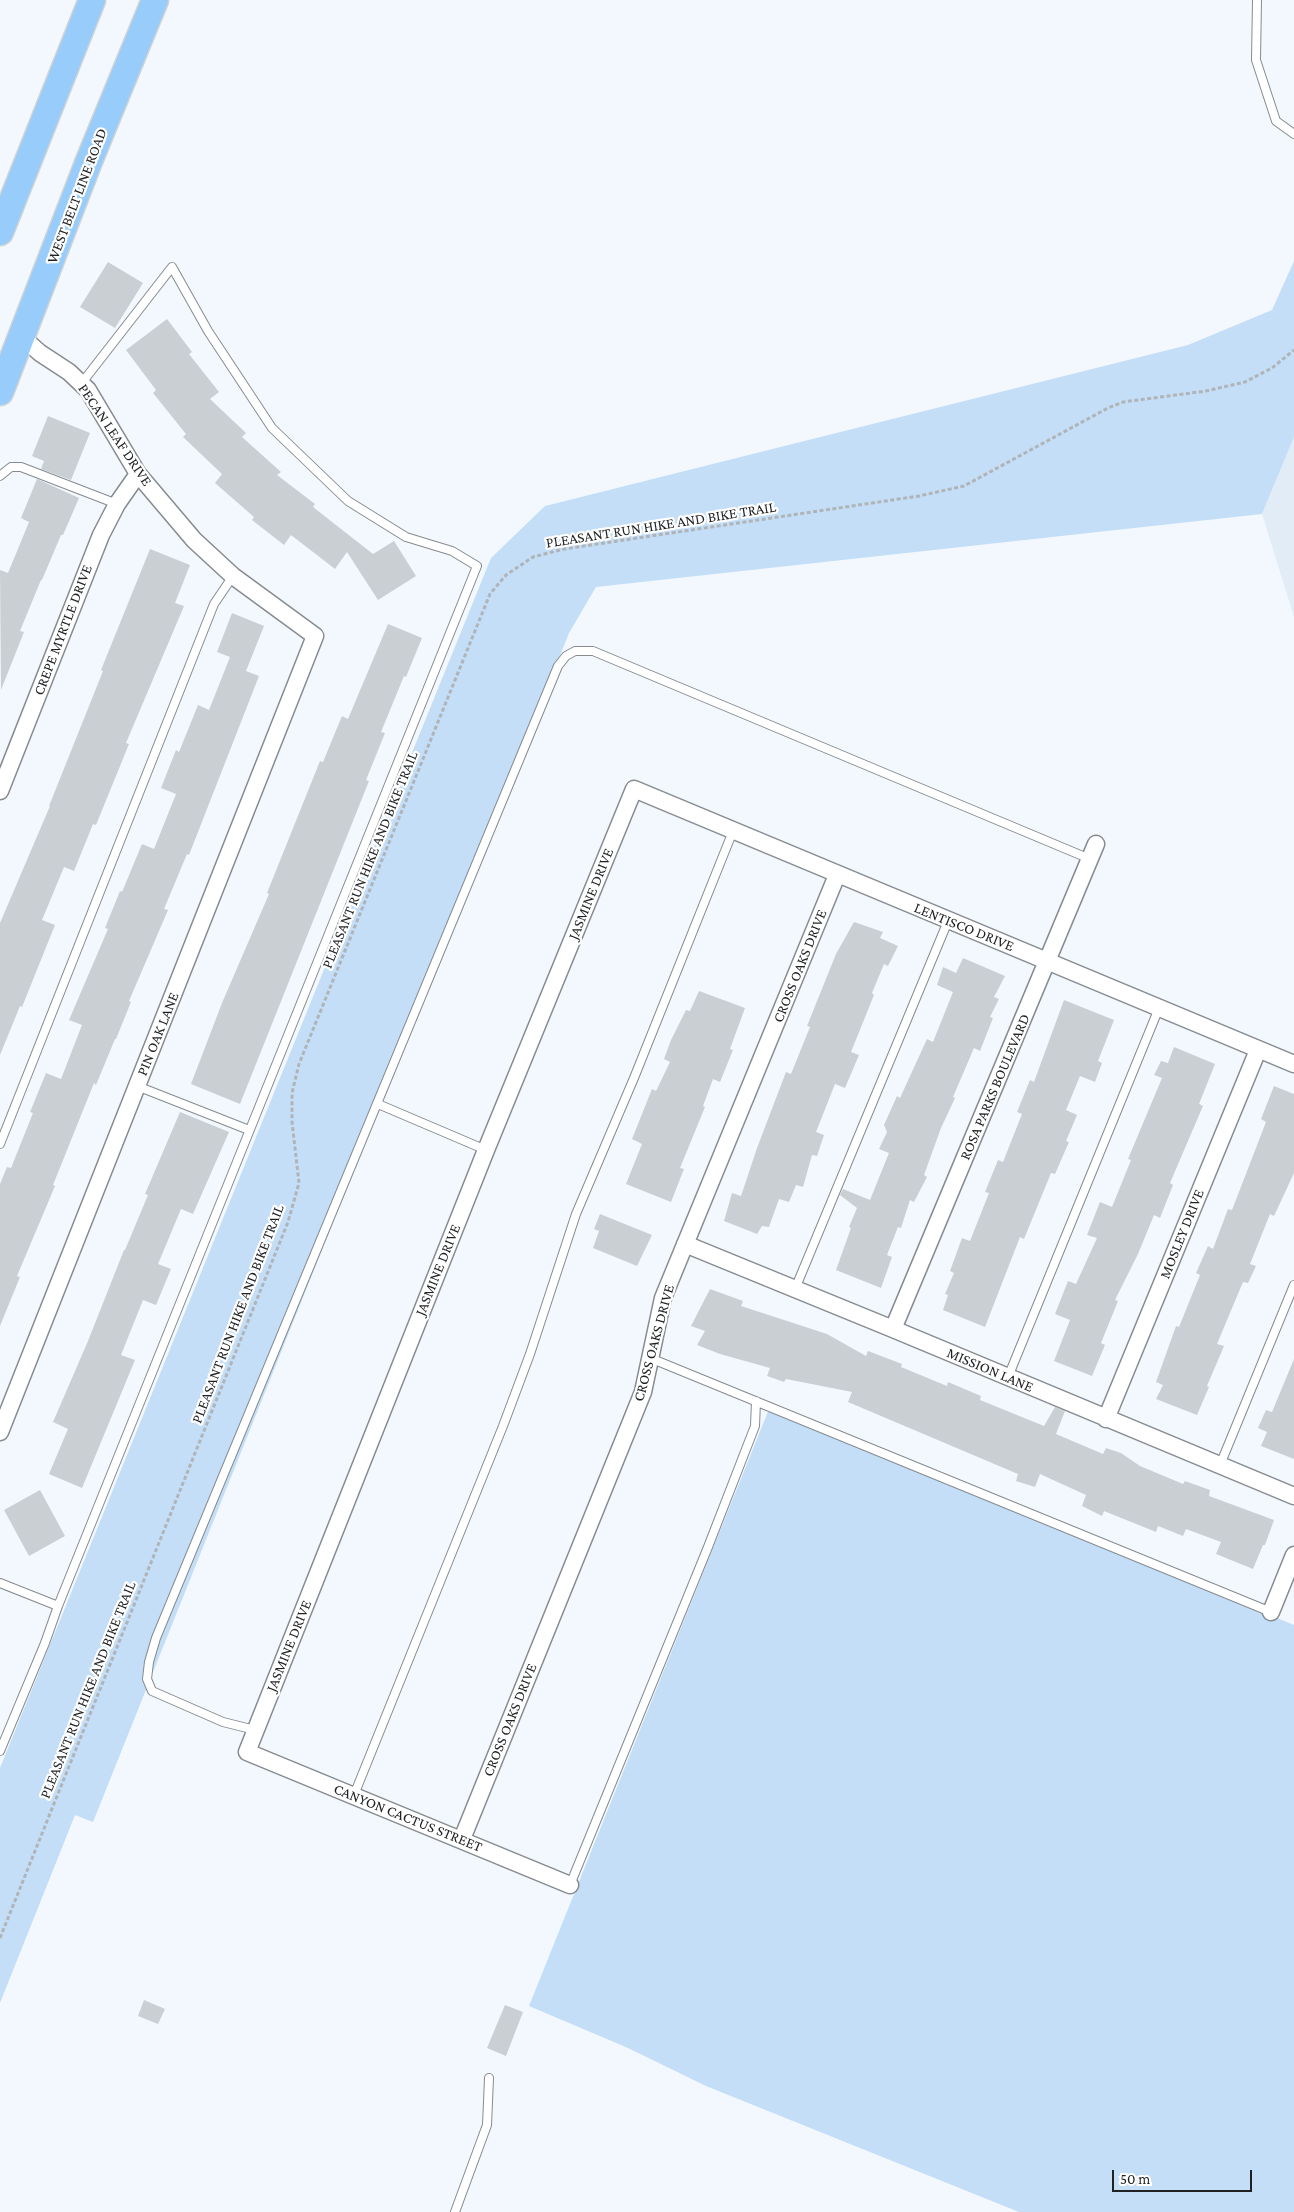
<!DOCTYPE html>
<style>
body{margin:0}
#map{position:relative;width:1294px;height:2212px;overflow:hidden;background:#f2f8fd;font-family:"Crimson Pro",serif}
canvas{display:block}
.scale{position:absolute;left:1112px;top:2170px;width:140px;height:22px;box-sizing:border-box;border:2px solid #1f2123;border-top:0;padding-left:6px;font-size:15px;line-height:18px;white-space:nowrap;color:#1f2123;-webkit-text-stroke:4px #fff;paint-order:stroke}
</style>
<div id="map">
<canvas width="1294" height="2212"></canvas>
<div class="scale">50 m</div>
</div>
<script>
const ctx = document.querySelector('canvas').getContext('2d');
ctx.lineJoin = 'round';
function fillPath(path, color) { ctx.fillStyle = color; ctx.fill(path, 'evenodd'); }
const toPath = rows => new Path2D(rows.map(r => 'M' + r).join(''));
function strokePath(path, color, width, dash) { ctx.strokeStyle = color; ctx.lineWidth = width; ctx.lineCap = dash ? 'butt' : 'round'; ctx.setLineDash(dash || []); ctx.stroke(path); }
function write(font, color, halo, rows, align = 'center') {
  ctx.font = font + ' "Crimson Pro",serif'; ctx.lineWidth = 4.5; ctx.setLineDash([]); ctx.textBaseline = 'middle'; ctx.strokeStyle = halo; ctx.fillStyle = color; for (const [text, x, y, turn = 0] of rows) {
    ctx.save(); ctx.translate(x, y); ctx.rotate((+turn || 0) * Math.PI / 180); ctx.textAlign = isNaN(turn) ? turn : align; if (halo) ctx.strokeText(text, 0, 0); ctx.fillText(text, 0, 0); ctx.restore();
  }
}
fillPath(toPath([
 [1294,437,1294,617,1262,514]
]), '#e1ecf7');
fillPath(toPath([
 [1294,261,1294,437,1262,514,596,587,569,633,93,1822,75,1815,0,2003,0,1768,491,558,545,506,1188,345,1272,310],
 [769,1409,1294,1625,1294,2212,1019,2212,706,2086,628,2048,529,2006]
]), '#c4def7');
fillPath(toPath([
 [108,262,143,283,115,328,80,307],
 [167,319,192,352,189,354,219,392,210,399,246,433,242,437,281,472,277,475,315,504,313,507,373,554,394,541,416,576,378,600,347,552,335,569,291,535,284,545,252,520,254,517,215,483,222,474,183,437,186,434,153,393,156,390,126,350],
 [48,416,90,433,71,480,41,469,44,461,32,456],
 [37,479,79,498,63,535,61,535,42,580,41,580,20,631,24,632,1,690,0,570,8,573,29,522,21,518],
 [150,549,190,565,175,603,184,606,126,743,129,744,96,825,93,824,74,871,64,867,42,920,55,925,22,1007,20,1006,0,1055,0,923,50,806,49,806,103,671,101,670],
 [232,613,264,626,246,671,259,676,189,855,187,854,164,909,168,910,129,1001,131,1002,116,1039,115,1039,96,1085,94,1083,53,1185,55,1186,17,1276,20,1277,0,1326,0,1184,7,1167,11,1168,33,1113,30,1112,46,1073,61,1079,82,1025,69,1020,108,929,105,928,120,891,122,892,142,844,154,849,176,794,161,788,176,750,179,752,198,705,209,710,230,657,217,652],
 [388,624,422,638,406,677,404,676,381,732,385,733,366,780,369,781,240,1104,191,1084,222,1003,269,894,267,893,320,761,323,762,342,716,348,719],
 [854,922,883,932,880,938,898,946,888,966,884,964,872,993,874,995,851,1052,859,1055,845,1088,835,1084,816,1132,824,1135,817,1156,812,1155,803,1187,796,1185,789,1202,779,1199,769,1227,762,1226,757,1234,724,1221,732,1193,741,1196,757,1148,786,1072,791,1074,810,1027,807,1026,836,954],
 [963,958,1005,976,994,997,999,999,990,1017,993,1018,980,1051,974,1048,953,1097,955,1098,941,1128,924,1175,927,1177,914,1202,910,1200,901,1228,898,1227,887,1255,892,1257,881,1288,836,1270,851,1228,849,1227,857,1208,840,1195,843,1189,870,1200,889,1153,879,1149,887,1132,884,1125,897,1096,900,1098,927,1039,933,1042,953,992,937,985,943,967,956,973],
 [699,991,745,1008,730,1049,733,1050,720,1082,713,1079,703,1106,705,1107,680,1168,684,1169,671,1202,626,1184,642,1144,632,1139,652,1089,656,1091,670,1062,664,1059,671,1040,686,1010,690,1011],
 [1064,1000,1114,1020,1098,1061,1102,1063,1095,1082,1080,1076,1066,1110,1077,1115,1066,1141,1069,1142,1055,1174,1051,1173,1024,1239,1020,1237,985,1327,943,1310,948,1295,945,1294,954,1273,950,1271,962,1238,970,1241,989,1193,985,1192,998,1160,1003,1162,1022,1114,1017,1112,1030,1080,1034,1082],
 [1174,1047,1215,1064,1199,1104,1203,1106,1170,1183,1173,1185,1160,1218,1154,1215,1138,1254,1115,1300,1118,1301,1101,1343,1105,1345,1092,1376,1054,1361,1070,1320,1055,1314,1068,1281,1076,1284,1097,1238,1087,1235,1100,1202,1112,1207,1131,1160,1128,1159,1162,1078,1154,1075,1161,1061,1168,1063],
 [1274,1086,1294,1094,1294,1173,1274,1216,1270,1214,1250,1264,1256,1266,1248,1283,1243,1282,1217,1344,1224,1346,1207,1386,1209,1387,1197,1415,1156,1399,1163,1385,1156,1382,1176,1326,1179,1327,1200,1275,1196,1273,1208,1246,1213,1249,1228,1209,1232,1210,1266,1122,1261,1119],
 [180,1112,229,1132,193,1214,181,1209,158,1264,171,1269,156,1305,143,1300,121,1355,135,1360,82,1488,49,1474,68,1429,53,1422,88,1341,124,1250,125,1250,148,1195,145,1194],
 [600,1214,652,1235,637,1266,593,1248,599,1231,594,1229],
 [710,1289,743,1301,741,1306,827,1334,866,1356,868,1351,902,1364,901,1367,947,1386,948,1382,981,1396,980,1400,1044,1426,1055,1407,1065,1411,1056,1434,1103,1454,1106,1448,1121,1453,1140,1466,1183,1484,1185,1481,1210,1490,1209,1496,1274,1520,1265,1545,1263,1545,1253,1569,1216,1554,1221,1542,1186,1529,1183,1536,1158,1526,1156,1532,1104,1511,1102,1516,1082,1506,1086,1495,1040,1474,1035,1487,1016,1481,1018,1474,848,1402,852,1392,786,1379,784,1382,767,1376,770,1368,720,1354,697,1345,705,1331,691,1326],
 [1294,1359,1294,1459,1261,1446,1267,1432,1258,1428,1266,1410,1272,1412],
 [40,1490,65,1536,29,1556,4,1510],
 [144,2000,165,2009,158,2024,138,2016],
 [505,2005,523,2012,506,2056,487,2048]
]), '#cacfd4');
const lane = toPath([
 [1257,0,1256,60,1276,121,1294,134],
 [0,476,11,467,21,467,117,504],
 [137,1086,249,1130],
 [378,1104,486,1150],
 [0,1144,214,604,233,576],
 [795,1289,948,921],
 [650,1358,1271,1612],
 [1008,1377,1159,1008],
 [1220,1465,1294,1285],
 [0,1583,58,1606,477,566,452,551,406,537,348,501,272,428,208,331,172,267,81,384],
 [255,1730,223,1722,152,1691,147,1679,149,1662,156,1638,558,666,566,656,575,651,593,651,1090,859],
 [0,1751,45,1643,58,1606],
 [354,1795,503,1426,530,1354,576,1214,634,1078,733,831],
 [570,1885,708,1547,755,1426,756,1401],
 [455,2212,487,2125,489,2078]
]);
const street = toPath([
 [0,791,101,535,117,504,138,474],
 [685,1244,893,1329,1294,1496],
 [893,1329,1096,844],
 [1106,1419,1258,1050],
 [0,1432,315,636,233,576,194,540,138,474,88,390,69,372,40,353,22,337],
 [1271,1612,1294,1555],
 [462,1839,643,1392,663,1298,837,875],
 [570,1885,247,1752,486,1150,634,789,1294,1064]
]);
const primary = toPath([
 [0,232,92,0],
 [0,392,89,161,155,0]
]);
strokePath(lane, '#868b90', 10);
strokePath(street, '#868b90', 19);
strokePath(primary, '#d2d3d3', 29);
strokePath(toPath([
 [0,1938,288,1222,299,1183,292,1122,292,1093,299,1064,490,594,506,575,533,557,564,549,919,496,964,486,1108,408,1123,402,1206,391,1245,382,1272,368,1294,350]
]), '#afb4b8', 3, [4, 2.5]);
strokePath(lane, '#fff', 8);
strokePath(street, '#fff', 16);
strokePath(primary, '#97ccfb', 26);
write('15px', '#1f2123', '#fff', [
 ["WEST BELT LINE ROAD",77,196,-69],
 ["PECAN LEAF DRIVE",115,435,56],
 ["PLEASANT RUN HIKE AND BIKE TRAIL",661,525,-9],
 ["CREPE MYRTLE DRIVE",63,630,-69],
 ["PLEASANT RUN HIKE AND BIKE TRAIL",370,860,-68],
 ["JASMINE DRIVE",591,894,-68],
 ["LENTISCO DRIVE",964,927,22],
 ["CROSS OAKS DRIVE",800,966,-68],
 ["PIN OAK LANE",158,1034,-68],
 ["ROSA PARKS BOULEVARD",995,1087,-67],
 ["MOSLEY DRIVE",1182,1234,-68],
 ["JASMINE DRIVE",438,1270,-68],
 ["PLEASANT RUN HIKE AND BIKE TRAIL",238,1314,-69],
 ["CROSS OAKS DRIVE",654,1343,-75],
 ["MISSION LANE",990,1370,23],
 ["JASMINE DRIVE",289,1646,-68],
 ["PLEASANT RUN HIKE AND BIKE TRAIL",88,1690,-68],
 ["CROSS OAKS DRIVE",510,1720,-68],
 ["CANYON CACTUS STREET",408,1818,22]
]);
</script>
